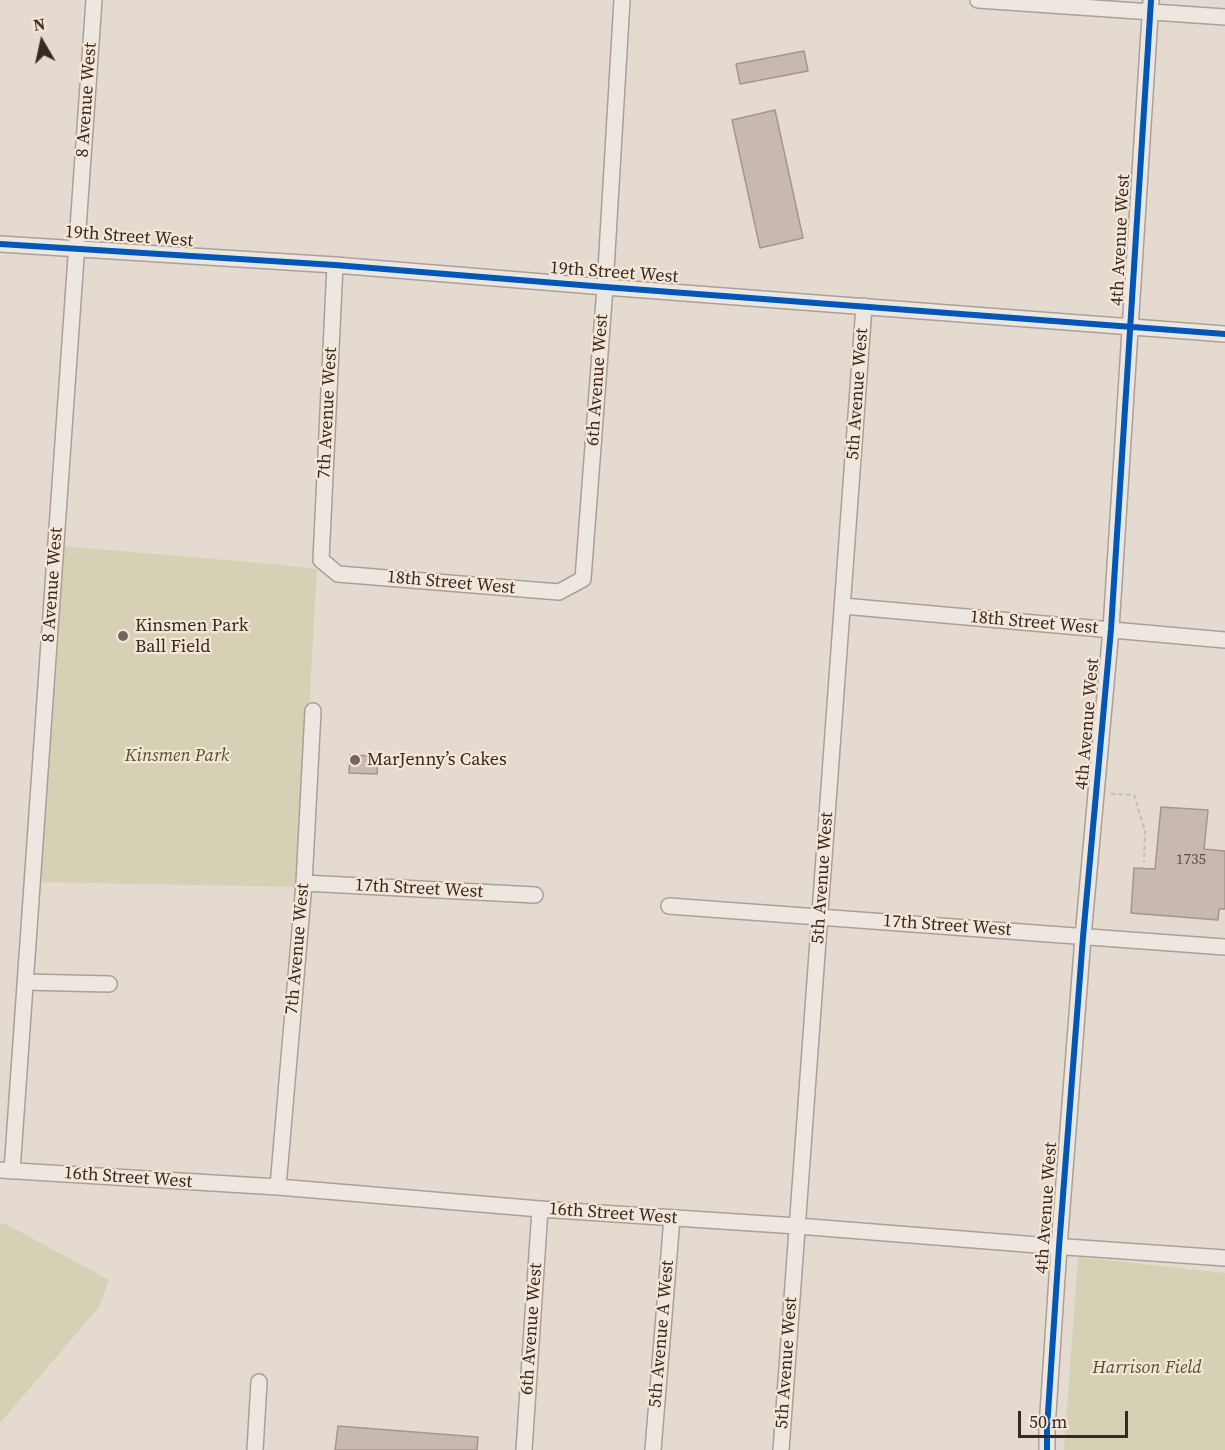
<!DOCTYPE html>
<meta charset="utf-8">
<style>
body{margin:0}
#map{position:relative;width:1225px;height:1450px;overflow:hidden;background:#e4dad0;font-family:"Source Serif 4",serif}
canvas{display:block}
.north{position:absolute;left:12px;top:12px;width:60px;height:60px;-webkit-text-stroke:4px #f4e7d7;paint-order:stroke;rotate:351deg;font-size:16px;font-weight:700;line-height:24px;text-align:center;color:#382821}
.north::after{content:'';display:block;margin:auto;width:21px;height:27px;background:#382821;clip-path:polygon(50% 0,100% 100%,50% 72%,0 100%)}
.scale{position:absolute;left:1018px;top:1411px;width:110px;height:27px;box-sizing:border-box;border:3px solid #382821;border-top:0;padding-left:8px;font-size:18px;line-height:21px;white-space:nowrap;color:#382821;-webkit-text-stroke:4px #f4e7d7;paint-order:stroke}
</style>
<div id="map">
<canvas width="1225" height="1450"></canvas>
<div class="north">N</div>
<div class="scale">50 m</div>
</div>
<script>
const ctx = document.querySelector('canvas').getContext('2d');
ctx.lineJoin = 'round';
function fillPath(path, color) { ctx.fillStyle = color; ctx.fill(path, 'evenodd'); }
const toPath = rows => new Path2D(rows.map(r => 'M' + r).join(''));
function strokePath(path, color, width, dash) { ctx.strokeStyle = color; ctx.lineWidth = width; ctx.lineCap = dash ? 'butt' : 'round'; ctx.setLineDash(dash || []); ctx.stroke(path); }
function write(font, color, halo, rows, align = 'center') {
  ctx.font = font + ' "Source Serif 4",serif'; ctx.lineWidth = 4.5; ctx.setLineDash([]); ctx.textBaseline = 'middle'; ctx.strokeStyle = halo; ctx.fillStyle = color; for (const [text, x, y, turn = 0] of rows) {
    ctx.save(); ctx.translate(x, y); ctx.rotate((+turn || 0) * Math.PI / 180); ctx.textAlign = isNaN(turn) ? turn : align; if (halo) ctx.strokeText(text, 0, 0); ctx.fillText(text, 0, 0); ctx.restore();
  }
}
fillPath(toPath([
 [60,546,273,564,317,569,299,887,39,882],
 [0,1224,6,1224,109,1280,99,1307,0,1423],
 [1078,1257,1225,1273,1225,1450,1064,1450]
]), '#d6d0b4');
const building = toPath([
 [804,51,808,71,740,84,736,64,804,51],
 [775,110,803,238,760,248,732,120,775,110],
 [350,755,371,756,371,758,378,758,377,774,349,773,350,755],
 [1161,807,1208,810,1204,849,1225,851,1225,909,1219,909,1218,920,1131,913,1134,868,1155,869,1161,807],
 [338,1426,478,1437,477,1450,335,1450,338,1426]
]);
fillPath(building, '#c7b9b1');
strokePath(building, '#a4968f', 1.5);
const minor = toPath([
 [978,0,1225,17],
 [0,244,335,265,605,287,1225,334],
 [335,265,321,560,338,574,559,592,583,579,605,287,622,0],
 [843,606,1225,640],
 [304,883,535,895],
 [669,906,1225,947],
 [25,982,109,984],
 [0,1170,278,1187,540,1209,797,1226,1038,1245,1225,1258],
 [12,1171,94,0],
 [278,1187,304,883,313,711],
 [255,1450,259,1382],
 [524,1450,540,1209],
 [653,1450,672,1218],
 [781,1450,864,306],
 [1047,1450,1047,1428,1059,1247,1083,937,1111,629,1151,0]
]);
strokePath(minor, '#aaa098', 18);
strokePath(toPath([
 [1111,794,1134,795,1145,831,1144,862]
]), '#c5beb8', 2, [4.5, 3]);
strokePath(minor, '#ece7e1', 15);
strokePath(toPath([
 [0,244,335,265,605,287,1225,334],
 [1047,1450,1047,1428,1059,1247,1083,937,1111,629,1151,0]
]), '#0057b8', 6);
for (const [x, y, r, color] of [
 [123,636,6,"#74665e"],
 [355,760,6,"#74665e"]
]) { const dot = new Path2D(); dot.arc(x, y, r, 0, 2 * Math.PI); ctx.fillStyle = color; ctx.fill(dot); strokePath(dot, '#f4e7d7', 2); }
write('15px', '#5c4c45', null, [
 ["1735",1191,860]
]);
write('18px', '#382821', '#f4e7d7', [
 ["8 Avenue West",87,100,-86],
 ["19th Street West",129,237,4],
 ["4th Avenue West",1121,240,-87],
 ["19th Street West",614,273,4],
 ["6th Avenue West",598,380,-86],
 ["5th Avenue West",858,394,-86],
 ["7th Avenue West",328,413,-87],
 ["18th Street West",451,583,5],
 ["8 Avenue West",53,585,-86],
 ["18th Street West",1034,623,5],
 ["4th Avenue West",1088,724,-85],
 ["5th Avenue West",823,878,-86],
 ["17th Street West",419,889,3],
 ["17th Street West",947,926,4],
 ["7th Avenue West",298,949,-85],
 ["16th Street West",128,1178,4],
 ["4th Avenue West",1047,1208,-86],
 ["16th Street West",613,1214,4],
 ["6th Avenue West",532,1329,-86],
 ["5th Avenue A West",662,1334,-85],
 ["5th Avenue West",787,1363,-86]
]);
write('18px', '#382821', '#f4e7d7', [
 ["Kinsmen Park",135,626],
 ["Ball Field",135,647],
 ["MarJenny’s Cakes",367,760]
], 'left');
write('italic 18px', '#505329', '#f4e7d7', [
 ["Kinsmen Park",177,756],
 ["Harrison Field",1147,1368]
]);
</script>
